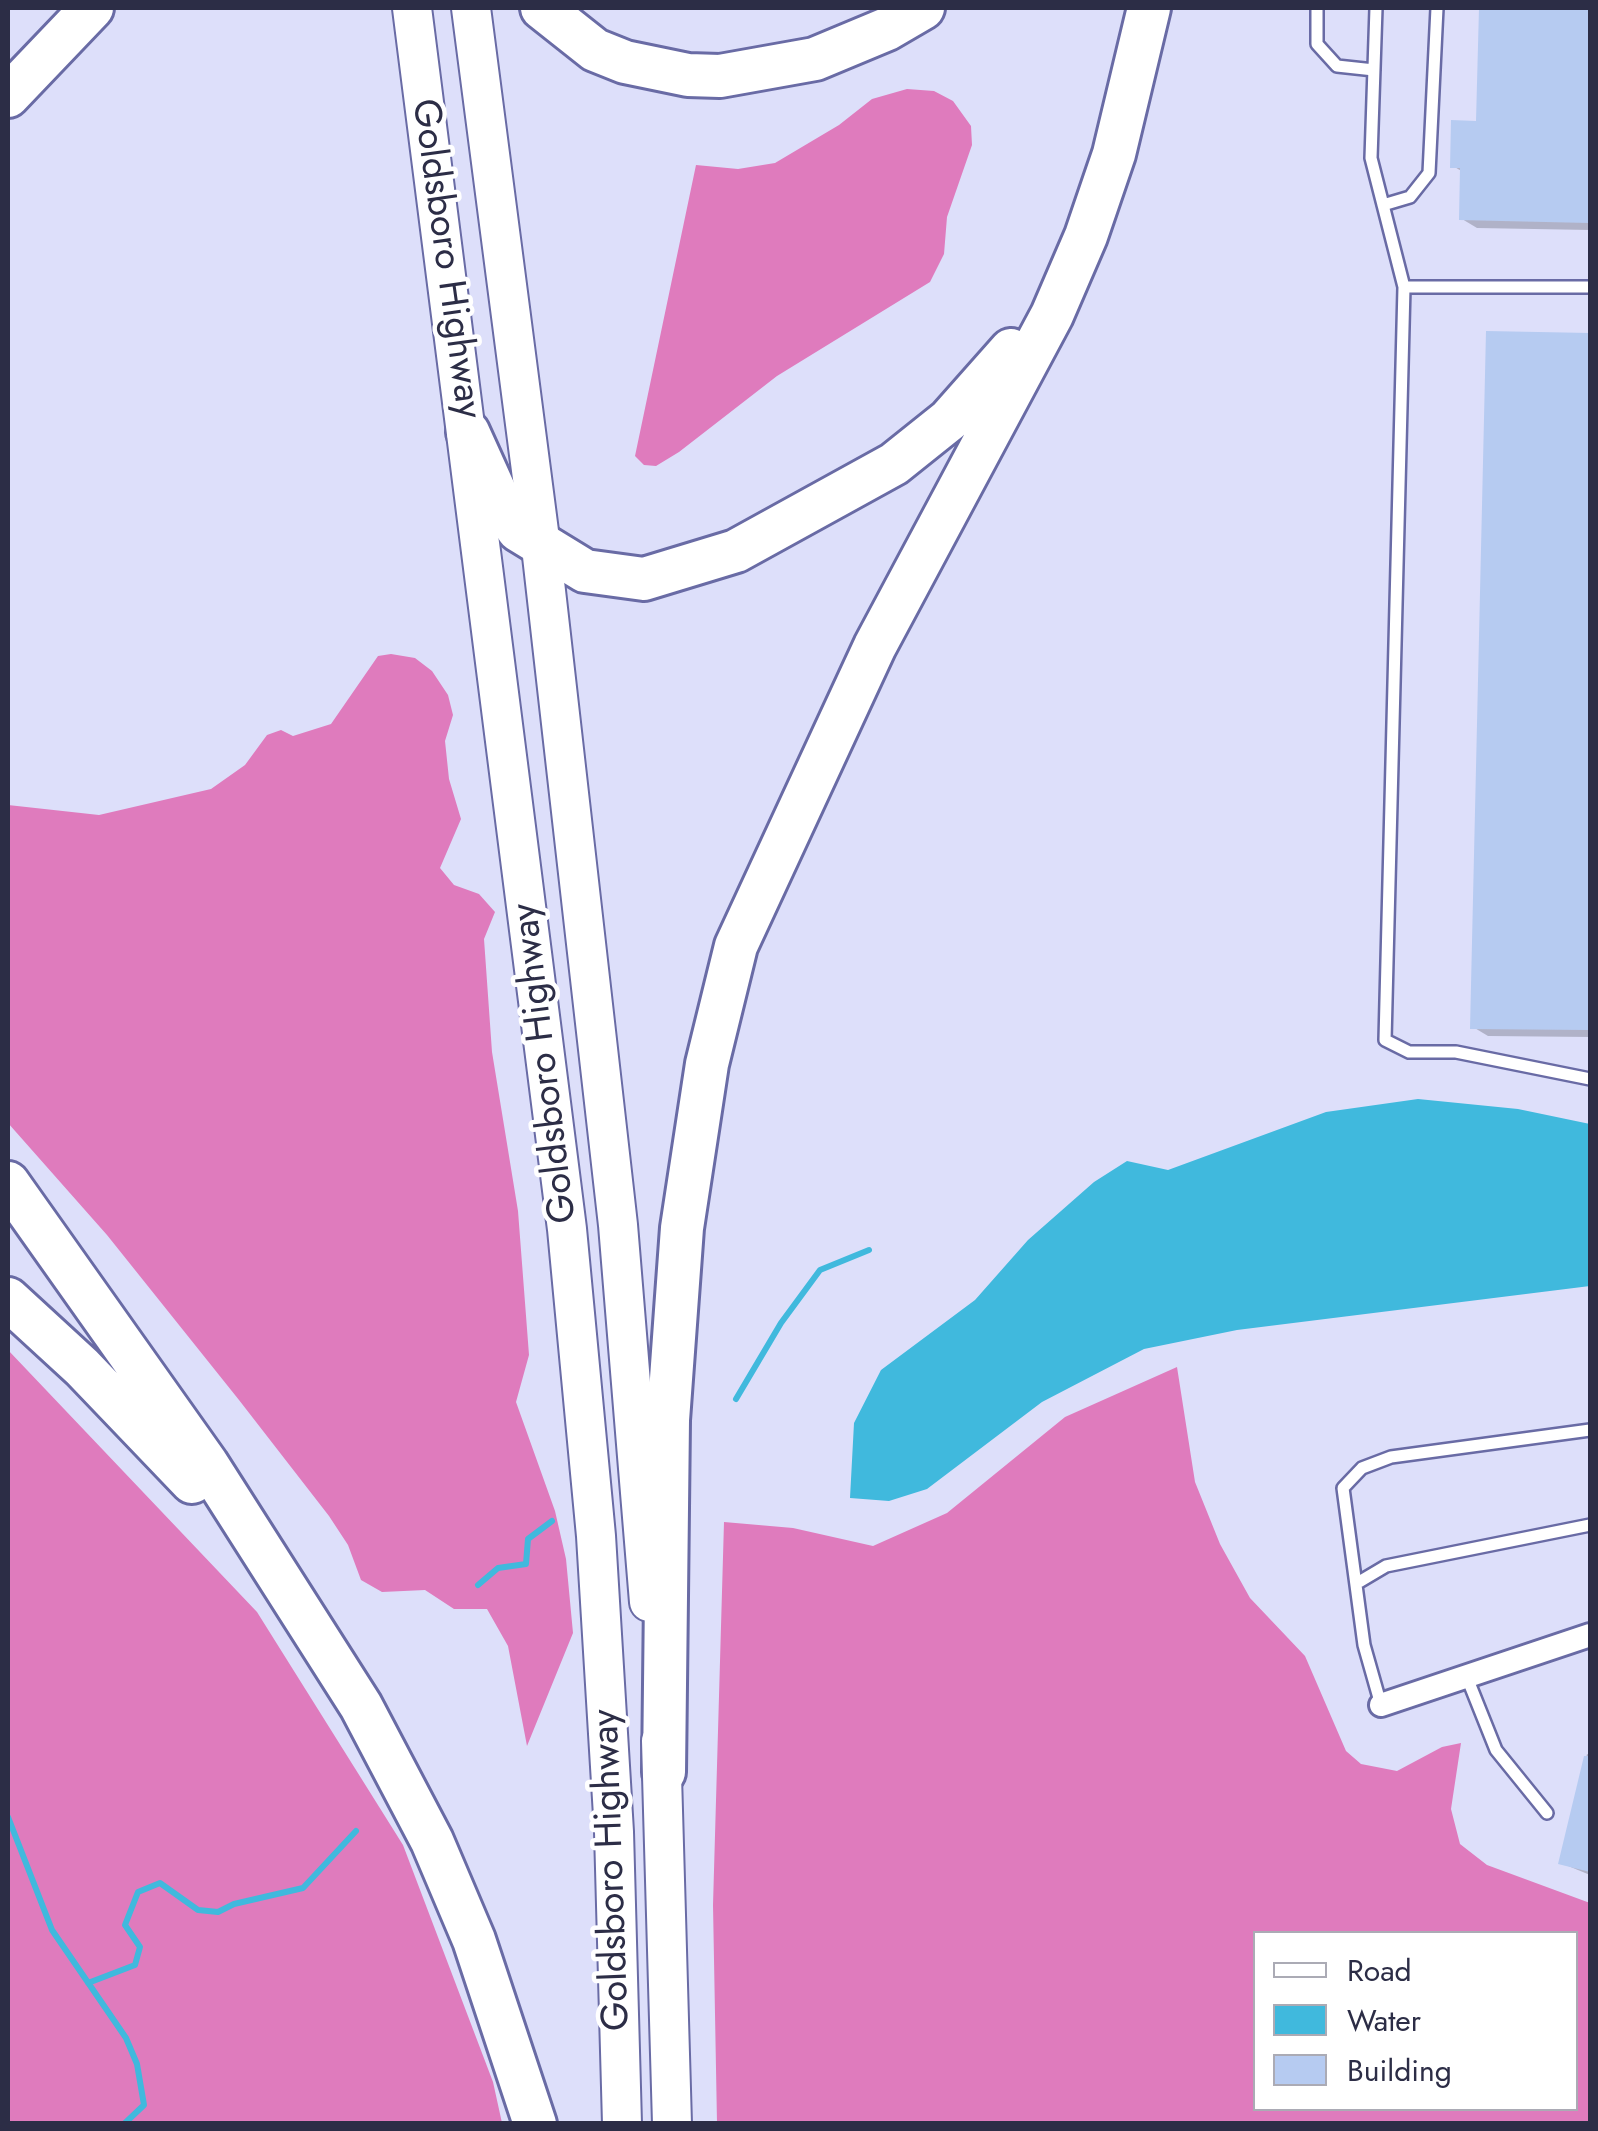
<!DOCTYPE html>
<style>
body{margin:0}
#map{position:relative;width:1598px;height:2131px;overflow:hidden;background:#dddffa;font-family:Jost,sans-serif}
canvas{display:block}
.frame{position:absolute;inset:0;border:10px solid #2c2d46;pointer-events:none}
.legend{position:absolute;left:1253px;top:1931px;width:325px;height:180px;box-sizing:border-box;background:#fff;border:2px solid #ababb5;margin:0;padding:12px 18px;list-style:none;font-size:30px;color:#2c2d46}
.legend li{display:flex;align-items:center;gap:20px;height:50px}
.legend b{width:50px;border:2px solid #ababb5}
</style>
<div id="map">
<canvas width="1598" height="2131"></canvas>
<div class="frame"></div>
<ul class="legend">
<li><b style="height:12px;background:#fff"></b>Road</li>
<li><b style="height:28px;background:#40b9dd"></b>Water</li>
<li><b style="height:28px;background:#b6cbf1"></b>Building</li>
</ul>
</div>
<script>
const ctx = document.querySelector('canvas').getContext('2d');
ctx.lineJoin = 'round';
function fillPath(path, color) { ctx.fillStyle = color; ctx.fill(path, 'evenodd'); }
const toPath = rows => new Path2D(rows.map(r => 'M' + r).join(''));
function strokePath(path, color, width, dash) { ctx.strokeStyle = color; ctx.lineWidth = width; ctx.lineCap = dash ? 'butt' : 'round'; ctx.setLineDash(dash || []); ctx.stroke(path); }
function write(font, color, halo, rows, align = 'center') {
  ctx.font = font + ' Jost,sans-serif'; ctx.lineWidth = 9; ctx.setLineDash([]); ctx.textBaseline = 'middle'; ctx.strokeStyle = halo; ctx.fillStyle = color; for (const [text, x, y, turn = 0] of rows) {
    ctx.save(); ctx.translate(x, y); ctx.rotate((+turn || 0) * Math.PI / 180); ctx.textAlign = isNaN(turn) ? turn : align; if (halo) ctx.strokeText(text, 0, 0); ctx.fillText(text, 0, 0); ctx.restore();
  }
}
fillPath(toPath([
 [907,89,934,91,953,101,971,126,972,145,947,217,944,254,930,282,777,376,679,452,656,466,644,465,635,456,696,165,738,169,775,163,839,125,872,99],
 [391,654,415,658,432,671,448,695,453,715,445,741,449,779,461,819,440,868,454,885,479,894,495,912,484,939,492,1052,518,1211,529,1355,516,1402,555,1511,566,1559,573,1633,527,1746,508,1646,487,1609,454,1609,425,1590,382,1592,361,1580,348,1545,329,1516,239,1400,107,1235,8,1123,8,805,99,815,211,789,245,765,267,735,281,730,293,736,331,724,378,656],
 [8,1350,257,1612,403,1845,493,2082,502,2123,8,2123],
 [1177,1367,1195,1482,1220,1544,1250,1598,1305,1656,1346,1751,1361,1764,1397,1771,1442,1747,1461,1743,1451,1809,1460,1844,1487,1865,1590,1903,1590,2123,717,2123,713,1905,724,1522,793,1528,873,1546,947,1513,1065,1417],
 [1256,1934,1576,1934,1576,2108,1256,2108]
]), '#df7bbd');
fillPath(toPath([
 [1418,1099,1518,1109,1590,1124,1590,1286,1237,1330,1144,1349,1042,1402,927,1489,889,1501,850,1498,854,1423,881,1370,975,1300,1028,1240,1094,1182,1127,1161,1168,1170,1326,1112]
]), '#40b9dd');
fillPath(toPath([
 [1481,8,1590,8,1590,230,1477,228,1462,219,1463,172,1453,166,1479,124],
 [1488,334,1590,335,1590,1037,1488,1036,1473,1027],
 [1587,1754,1590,1755,1590,1875,1561,1863]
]), '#0003');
strokePath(toPath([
 [736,1399,781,1323,820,1270,869,1250],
 [478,1585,498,1568,526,1564,528,1539,552,1521],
 [8,1817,52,1930,126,2038,137,2064,144,2105,124,2124],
 [88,1983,135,1965,140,1947,125,1925,138,1892,160,1883,198,1910,218,1912,234,1904,303,1888,356,1831]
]), '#40b9dd', 6);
fillPath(toPath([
 [1479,8,1590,8,1590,223,1459,220,1460,168,1450,168,1451,120,1476,121],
 [1486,331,1590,333,1590,1030,1470,1029],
 [1584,1756,1590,1756,1590,1872,1558,1864]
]), '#b6cbf1');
const lane = toPath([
 [1317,8,1317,44,1337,66,1374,70],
 [1376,8,1371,158,1404,287,1385,1040,1409,1052,1456,1052,1590,1079],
 [1383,205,1410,197,1429,173,1437,8],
 [1404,287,1590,287],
 [1359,1582,1386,1566,1590,1525],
 [1466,1675,1496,1750,1547,1813],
 [1381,1705,1364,1645,1343,1488,1362,1468,1391,1457,1590,1430]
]);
const street = toPath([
 [1381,1705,1590,1635]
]);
const primary = toPath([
 [412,8,567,1229,596,1536,614,1832,622,2124],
 [471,8,541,547,618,1225,649,1602],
 [661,1741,672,2124]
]);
const highway = toPath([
 [542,8,595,50,625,62,688,75,720,76,815,59,887,29,923,8],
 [8,96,92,8],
 [468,432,501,505,518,530,585,571,644,579,736,551,894,464,949,420,1011,350],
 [8,1183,207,1464,361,1706,432,1841,474,1940,535,2124],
 [8,1299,82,1367,192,1482],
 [664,1772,668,1420,682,1228,707,1064,736,946,875,646,1052,315,1086,236,1114,154,1149,8]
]);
strokePath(lane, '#696ba5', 16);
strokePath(street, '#696ba5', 28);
strokePath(primary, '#696ba5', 42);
strokePath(highway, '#696ba5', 48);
strokePath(lane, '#fff', 11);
strokePath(street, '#fff', 22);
strokePath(primary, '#fff', 38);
strokePath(highway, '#fff', 42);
write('38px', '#2c2d46', '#fff', [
 ["Goldsboro Highway",445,259,82],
 ["Goldsboro Highway",546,1063,-97],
 ["Goldsboro Highway",613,1870,-92]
]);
</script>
